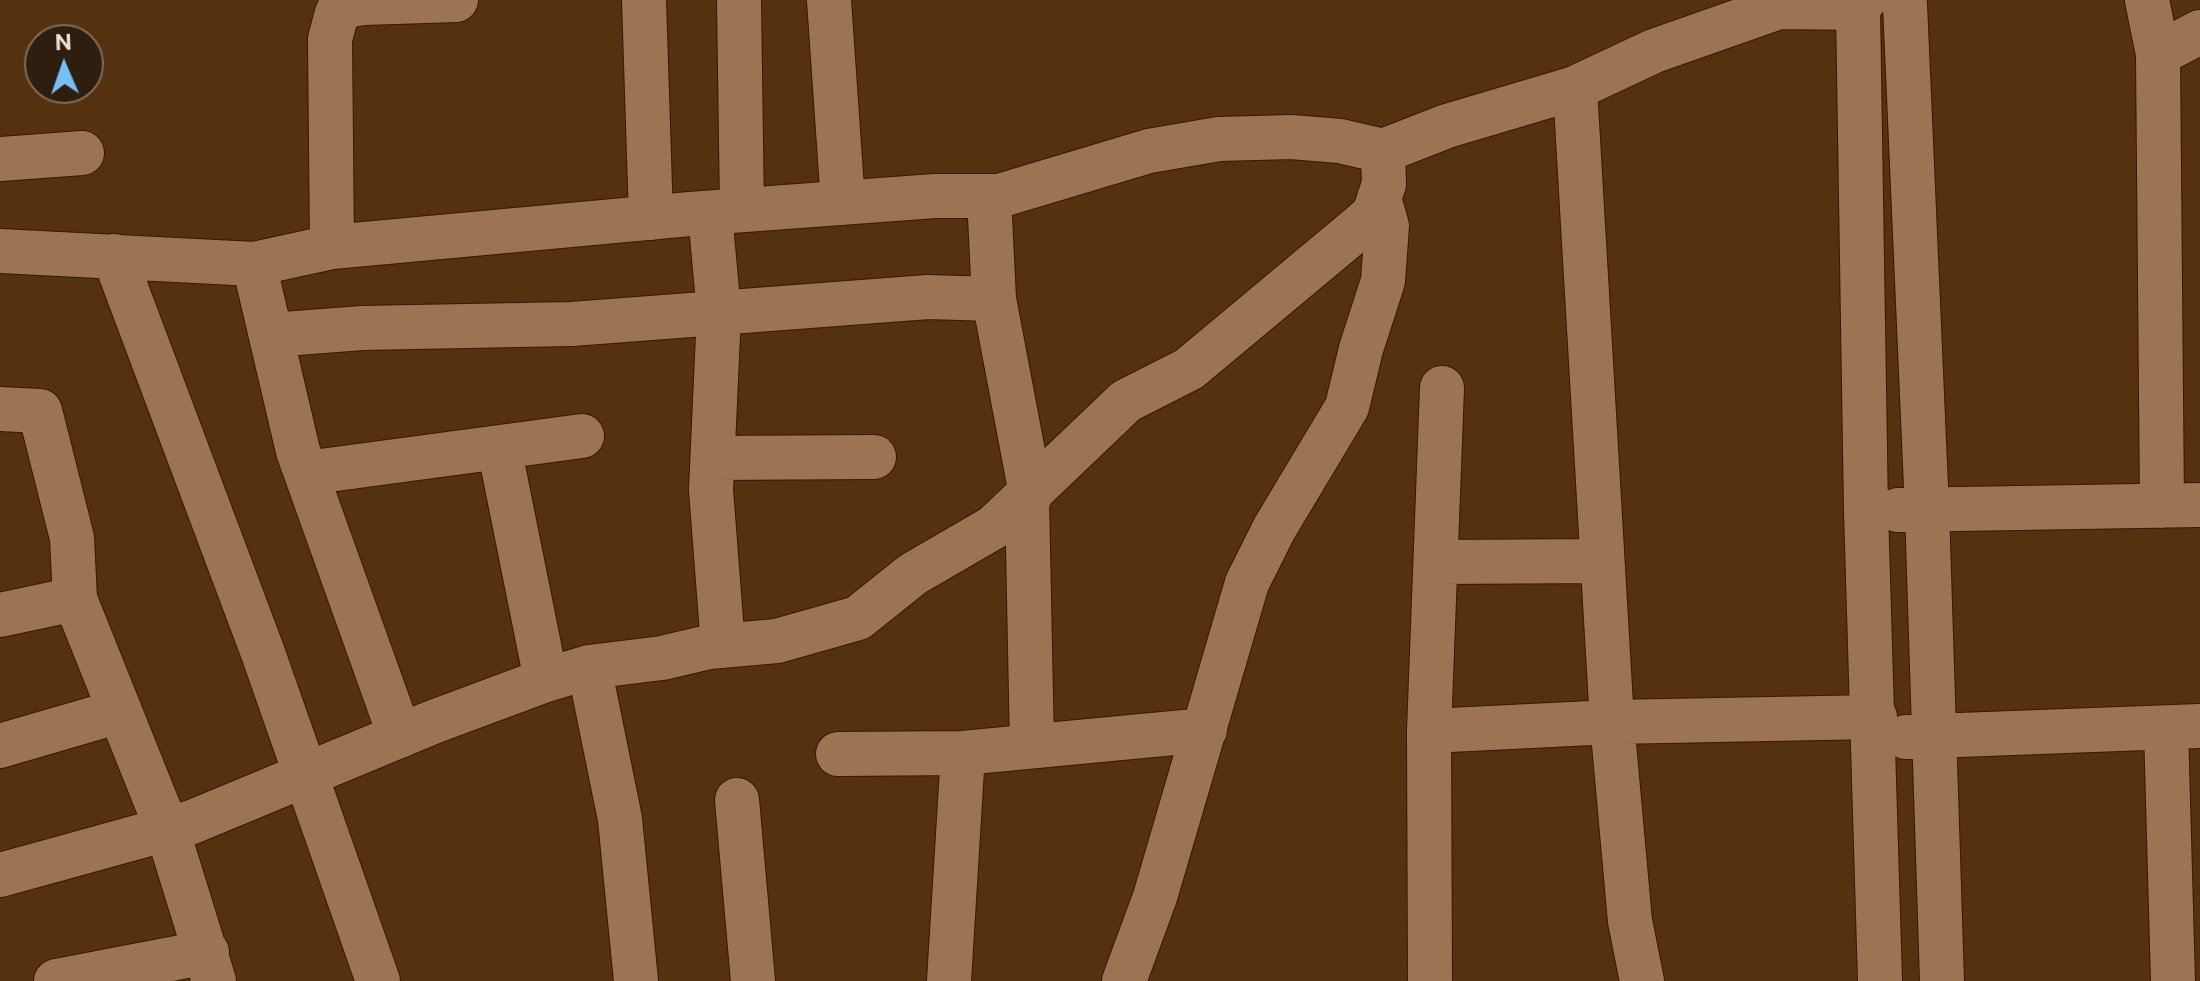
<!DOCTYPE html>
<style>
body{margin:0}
#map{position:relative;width:2200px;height:981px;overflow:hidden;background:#55310f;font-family:"Public Sans",sans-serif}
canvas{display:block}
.north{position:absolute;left:24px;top:24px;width:80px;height:80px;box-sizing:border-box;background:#2e1e10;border:2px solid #7e6b5b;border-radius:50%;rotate:358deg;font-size:22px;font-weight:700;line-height:32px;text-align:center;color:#f5decc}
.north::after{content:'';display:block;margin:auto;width:28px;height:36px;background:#74c0f6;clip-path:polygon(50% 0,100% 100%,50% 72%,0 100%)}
</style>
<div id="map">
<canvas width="2200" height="981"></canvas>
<div class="north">N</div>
</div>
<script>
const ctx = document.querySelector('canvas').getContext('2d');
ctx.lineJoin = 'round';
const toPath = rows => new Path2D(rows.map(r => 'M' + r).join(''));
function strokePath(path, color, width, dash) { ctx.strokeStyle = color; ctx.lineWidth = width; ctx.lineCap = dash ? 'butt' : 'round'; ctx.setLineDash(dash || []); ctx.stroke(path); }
const minor = toPath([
 [644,0,651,218],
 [739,0,742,210],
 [829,0,843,203],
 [1864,0,1858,8,1866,511,1880,981],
 [1901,0,1905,4,1927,510,1942,981],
 [2147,0,2158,54,2162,506],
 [2158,54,2200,32],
 [1575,88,1612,722,1630,921,1642,981],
 [0,159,82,153],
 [989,196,994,299,1031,494],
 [710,213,719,313,711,490,723,646],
 [332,247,330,39,337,13,350,5,364,3,456,0],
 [0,251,254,264,332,247,690,214,935,196,999,196,1149,151,1219,139,1291,137,1340,141,1383,151],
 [114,256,263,653,378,981],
 [254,264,298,451,400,736],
 [271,335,362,328,572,324,928,297,994,299],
 [0,409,40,411,72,538,75,599,167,829,214,981],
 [499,447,546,680],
 [713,458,874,457],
 [306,473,582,436],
 [1027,497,1032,746],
 [1898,510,2200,505],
 [1436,562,1602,561],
 [0,615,75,599],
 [589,667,620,819,636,981],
 [2166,728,2173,981],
 [1429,731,1612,722,1875,717],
 [1906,737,2200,726],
 [0,746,120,711],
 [838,754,963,753,1205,730],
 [737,800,753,981],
 [0,875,192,822,433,722,546,680,589,667,662,658,709,647,777,641,858,618,913,574,994,527,1126,401,1189,369,1358,228,1374,214,1384,184,1383,151,1447,126,1575,88,1654,51,1779,7,1858,8],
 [56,981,207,952],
 [949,981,963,753],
 [1124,981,1155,897,1247,583,1274,529,1347,407,1361,349,1383,281,1387,226,1379,198],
 [1430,981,1429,731,1442,388]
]);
strokePath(minor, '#351a02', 46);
strokePath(minor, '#9d7453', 44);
</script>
